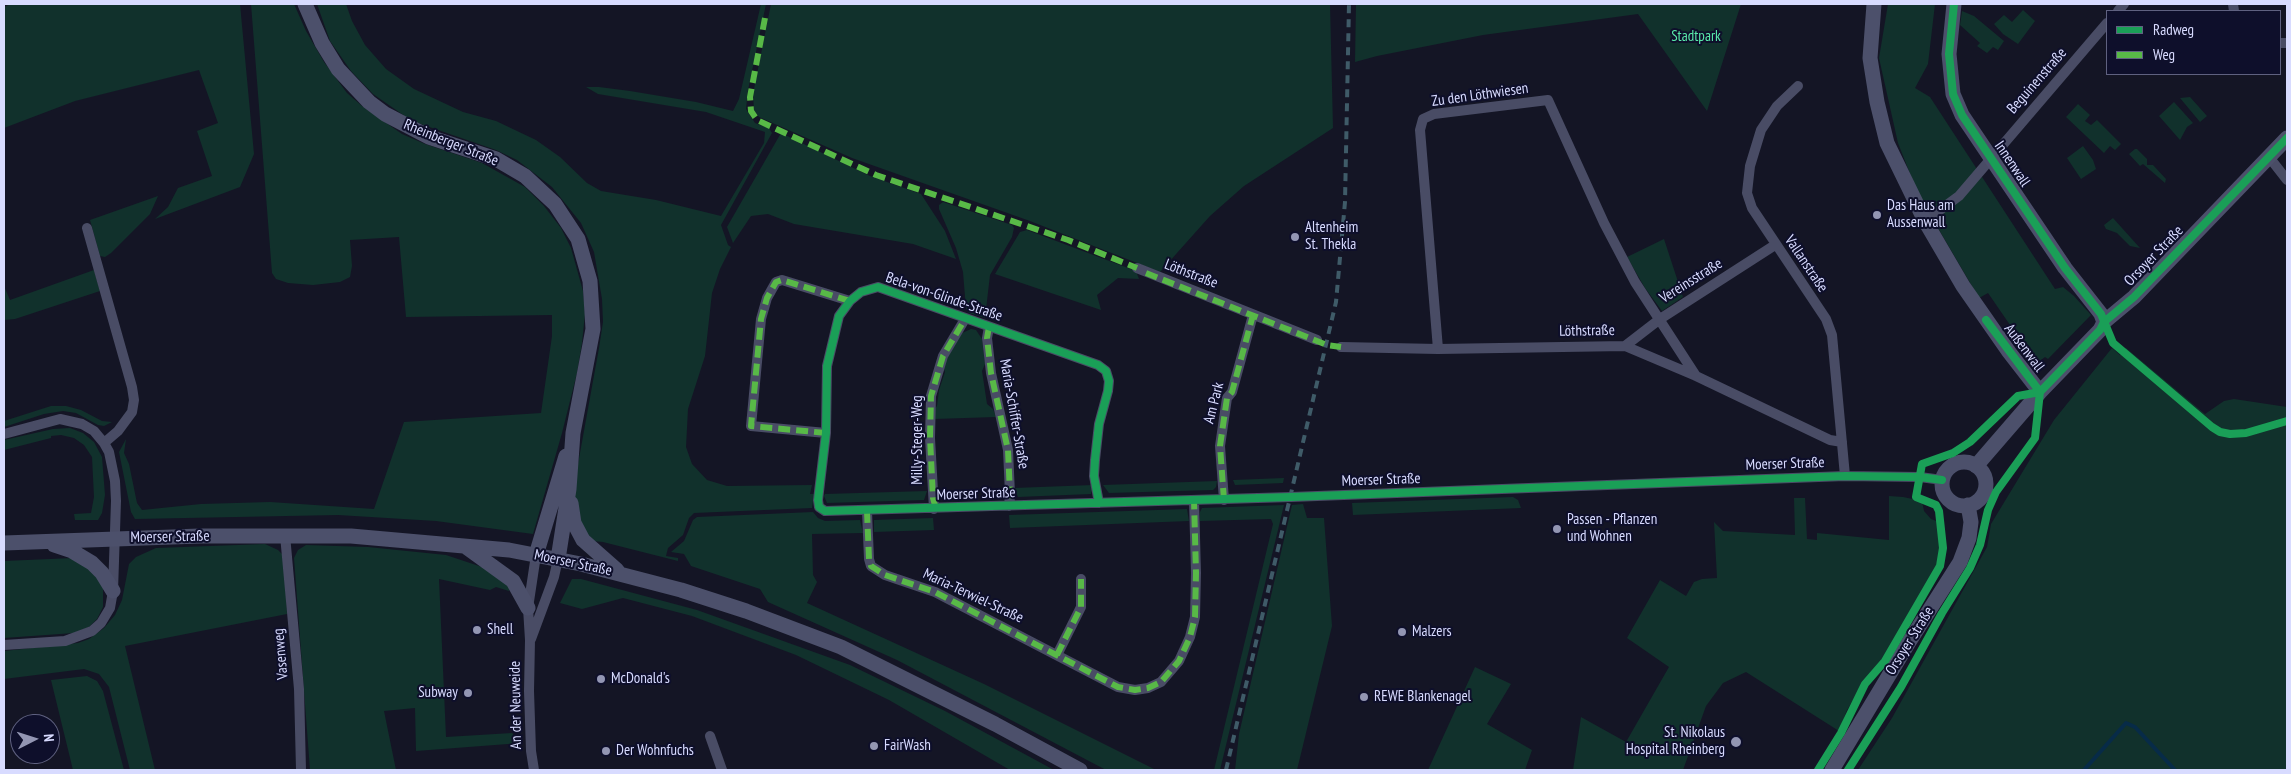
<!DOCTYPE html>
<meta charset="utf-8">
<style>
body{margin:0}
#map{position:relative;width:2291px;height:774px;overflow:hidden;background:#141525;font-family:"PT Sans Narrow",sans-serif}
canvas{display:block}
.frame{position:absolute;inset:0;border:5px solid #d8dbff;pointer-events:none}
.legend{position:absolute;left:2106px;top:10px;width:175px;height:65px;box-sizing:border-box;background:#0e0f2b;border:1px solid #5f6180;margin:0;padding:6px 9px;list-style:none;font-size:15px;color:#d8dbff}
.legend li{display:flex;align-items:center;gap:10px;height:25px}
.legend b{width:25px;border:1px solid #5f6180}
.north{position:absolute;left:10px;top:714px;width:50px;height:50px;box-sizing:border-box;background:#0e0f2b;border:1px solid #5f6180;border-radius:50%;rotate:85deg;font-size:14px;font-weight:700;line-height:20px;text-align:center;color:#d8dbff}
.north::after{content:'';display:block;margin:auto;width:18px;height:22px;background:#9396b3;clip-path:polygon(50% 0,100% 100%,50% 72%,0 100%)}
</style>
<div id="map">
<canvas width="2291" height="774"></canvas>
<div class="frame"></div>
<ul class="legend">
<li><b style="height:6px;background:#1a9f57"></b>Radweg</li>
<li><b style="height:6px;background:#58b947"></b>Weg</li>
</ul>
<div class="north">N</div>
</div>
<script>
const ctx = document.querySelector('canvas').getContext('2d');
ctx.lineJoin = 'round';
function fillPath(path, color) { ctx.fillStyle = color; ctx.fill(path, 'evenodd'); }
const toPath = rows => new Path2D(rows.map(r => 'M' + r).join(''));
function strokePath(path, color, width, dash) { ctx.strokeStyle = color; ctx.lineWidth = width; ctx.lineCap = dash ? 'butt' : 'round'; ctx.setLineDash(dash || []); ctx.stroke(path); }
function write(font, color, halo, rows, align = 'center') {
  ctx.font = font + ' "PT Sans Narrow",sans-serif'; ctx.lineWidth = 4; ctx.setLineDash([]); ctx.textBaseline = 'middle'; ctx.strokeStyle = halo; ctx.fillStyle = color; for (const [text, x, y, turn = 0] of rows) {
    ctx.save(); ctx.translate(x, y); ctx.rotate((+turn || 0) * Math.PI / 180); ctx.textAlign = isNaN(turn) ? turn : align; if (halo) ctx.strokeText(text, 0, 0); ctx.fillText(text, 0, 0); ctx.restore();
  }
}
fillPath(toPath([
 [11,4,240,4,254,154,240,187,155,219,168,207,178,188,212,176,197,131,218,123,199,70,75,101,4,128,4,7],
 [251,4,294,4,306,31,324,62,347,93,362,106,402,134,425,144,482,163,525,187,544,206,561,228,571,248,583,291,585,314,582,343,577,373,562,433,533,534,436,521,338,515,135,519,131,512,119,452,126,439,124,453,129,464,137,503,142,510,201,504,270,502,374,509,404,422,541,413,552,336,552,315,406,317,399,237,350,240,352,266,350,277,340,282,313,285,288,283,276,279,272,273],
 [317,4,346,4,352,21,365,45,386,69,414,89,463,112,496,121,536,140,560,157,587,183,601,191,656,200,721,216,764,143,765,132,706,112,598,94,586,87,599,87,630,91,696,102,733,111,739,99,761,4,766,4,748,90,746,109,755,123,769,128,772,133,721,225,728,245,731,247,720,269,712,293,705,356,688,409,686,447,692,464,707,480,727,486,812,485,810,494,814,494,812,508,694,513,689,518,683,535,668,548,666,556,678,558,678,561,603,542,592,541,586,535,574,508,576,475,599,348,603,322,602,299,594,252,581,223,552,187,517,160,496,150,412,121,373,94,351,71,330,41],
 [771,4,1330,4,1333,128,1244,186,1210,216,1160,272,1030,221,852,158,759,117,754,110,753,94],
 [1356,4,1741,4,1707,111,1638,14,1483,35,1377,56,1355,62],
 [1888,4,1935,4,1928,64,1915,88,1930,97,2055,289,2063,287,2074,296,2091,315,2048,359,2045,357,2041,360,2043,363,2037,370,2014,344,2019,338,1988,293,1979,298,1918,194,1898,143,1879,58],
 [2023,10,2035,21,2018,44,2003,34,1994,24,2004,15,2012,22],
 [1962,11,1974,16,2004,41,1998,50,1993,47,1987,53,1977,46,1980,43,1960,25],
 [2190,97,2207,116,2200,122,2180,98],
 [2174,102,2193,123,2187,127,2180,140,2159,116],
 [2078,104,2090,115,2085,121,2091,125,2097,120,2121,144,2115,150,2110,146,2104,153,2066,117],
 [781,133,870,176,921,194,945,231,956,259,913,244,794,224,768,214,751,216,733,243,727,227],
 [2083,146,2093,160,2096,169,2081,179,2067,158],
 [2135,149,2137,149,2147,159,2147,165,2153,165,2166,179,2165,183,2143,164,2140,166,2129,154],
 [158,196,150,214,111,253,105,257,100,256,90,220],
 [943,202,1012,225,1014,228,1012,237,990,275,985,318,969,313,966,309,963,272,956,248,939,209,939,205],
 [2113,218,2140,248,2130,246,2117,233,2106,229,2104,225],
 [1027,230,1136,271,1139,279,1118,278,1097,295,1101,310,995,274,1020,232],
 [1664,239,1683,297,1662,311,1645,288,1627,257],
 [94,270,100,291,15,319,4,320,4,286,10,300],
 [971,329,976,330,982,339,985,364,982,371,987,404,993,409,996,417,934,419,933,411,937,406,939,390,945,372,943,366,960,334],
 [2112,348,2120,355,2126,348,2205,414,2224,401,2234,399,2287,407,2287,770,1858,770,1892,718,1987,547,1991,524,2054,420],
 [51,406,66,406,81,410,102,421,112,422,104,426,98,425,76,413,63,411,44,414,4,427,4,421],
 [70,428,83,433,94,442,102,457,105,495,102,513,98,520,75,520,74,514,91,513,94,497,92,457,84,445,74,438,61,435,51,436,51,438,4,450,4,440,53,429],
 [1284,478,1283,483,1235,485,1233,480],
 [1217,481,1216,487,1213,490,1109,493,1103,485],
 [1093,485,1091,494,1018,497,1014,488],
 [927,491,924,500,827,503,824,496,825,494],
 [1889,496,1903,497,1922,501,1924,511,1931,519,1939,522,1941,549,1934,573,1877,668,1866,679,1847,710,1839,731,1746,672,1723,683,1706,706,1683,770,1573,770,1581,717,1626,742,1669,667,1627,638,1660,580,1686,596,1694,582,1702,579,1717,578,1714,522,1723,531,1795,535,1794,498,1805,498,1807,539,1817,540,1817,533,1889,540],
 [1513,497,1518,500,1521,508,1353,515,1352,503],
 [1303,504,1307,518,1324,518,1332,626,1297,770,1235,770,1239,734,1292,505],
 [1284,505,1220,770,1214,770,1273,524,1271,519,1200,521,1200,512,1202,508],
 [1187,509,1189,521,1010,528,1009,515],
 [813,512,818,518,825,521,860,520,863,533,812,534,813,575,817,582,807,603,984,684,1156,770,1106,770,897,660,768,602,760,589,691,566,684,554,671,552,684,541,693,520,697,517],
 [933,518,934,530,874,532,874,520],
 [265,544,278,550,285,557,287,614,125,646,155,770,130,770,109,687,99,674,84,669,4,679,4,651,78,643,89,639,104,628,115,615,122,600,129,564,136,557,156,548],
 [306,545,368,547,446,555,491,570,510,586,509,591,496,587,490,590,439,579,446,737,512,733,521,743,416,751,415,708,384,711,396,770,310,770,294,558,298,550],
 [73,558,82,561,103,584,103,607,97,619,89,627,74,633,4,638,4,561],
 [572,579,581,579,697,610,850,665,945,711,1054,770,1010,770,889,700,796,655,692,616,623,598,582,609,560,603],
 [1475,667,1511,684,1487,724,1532,750,1525,770,1428,770],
 [87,676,97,681,103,691,124,770,73,770,51,680]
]), '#11312c');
strokePath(toPath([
 [2084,770,2126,723,2135,727,2175,770]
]), '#072b48', 4);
strokePath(toPath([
 [2233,4,2234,11],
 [2118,11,2124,4],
 [2280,43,2287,43],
 [1798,86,1777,106,1761,130,1750,166,1747,193,1752,208,1826,319,1832,335,1845,476],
 [2269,157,2287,180],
 [1925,221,1959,196,2107,23],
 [87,228,132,387,134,400,132,412,118,431,104,443],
 [1137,268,1317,340],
 [989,327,987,338,991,373,1008,450,1010,494,1009,506],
 [1625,346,1660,319,1775,245],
 [1341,347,1438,349,1625,346,1696,376,1830,440,1842,442],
 [1438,349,1420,130,1423,119,1434,114,1548,100,1604,223,1635,282,1696,376],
 [826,433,751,426,761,319,767,298,776,282,782,280,850,301],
 [4,434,60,419,82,424,94,431,104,443,109,452,115,481,116,501,113,591,110,608,101,623,92,631,65,641,4,645],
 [1224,500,1220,446,1227,398,1232,392,1253,315],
 [1099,503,1094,476,1095,460,1099,424,1108,391,1109,381,1106,371,1098,365,878,287,861,292,850,301,839,316,827,366,826,433,818,500,819,507,825,511,1291,497,1845,476,1920,477,1942,480],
 [934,509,930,438,931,396,943,356,965,319],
 [867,511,869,559,871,566,885,575,935,592,1118,687,1135,690,1148,688,1161,682,1179,661,1190,637,1195,617,1196,573,1194,500],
 [285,535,299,689,301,770],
 [531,639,554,577,558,559],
 [1057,655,1081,607,1081,579],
 [710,736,722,770],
 [534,770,531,751,529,691,530,640,528,608,536,555]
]), '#494c65', 10);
strokePath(toPath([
 [305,4,322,43,338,69,369,102,385,114,429,137,496,159,525,176,555,204,578,239,590,281,593,329,573,433,569,489,558,559],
 [1874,4,1870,58,1877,102,1887,143,1925,221,1963,286,2009,352,2040,392],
 [1954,4,1949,54,1953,94,1962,115,2065,268,2101,314,2104,322],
 '1942 484a22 22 0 1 1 44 0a22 22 0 1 1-44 0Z',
 [1976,466,2040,392,2100,330,2104,322,2134,297,2287,138],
 [571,503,574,523,583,540,617,570],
 [4,543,200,536,351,536,509,550,581,564,681,590,746,611,841,647,995,724,1080,770],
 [54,545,72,551,92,563,102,573,113,591],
 [466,547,513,581,528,608],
 [536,555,566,456],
 [1832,770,1909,642,1960,562,1969,538,1971,522,1968,505]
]), '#4c506b', 15);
strokePath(toPath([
 [1226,770,1336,302,1345,202,1349,4]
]), '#3f5b68', 4, [8, 6]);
strokePath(toPath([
 [765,18,750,97,751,111,757,120,876,175,1068,240,1137,268],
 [1146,273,1327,345,1341,347],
 [989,327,987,338,991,373,1008,450,1010,494,1009,506,1006,506],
 [826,433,751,426,761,319,767,298,776,282,782,280,850,301],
 [1224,500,1220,446,1227,398,1232,392,1253,315],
 [936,509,933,498,930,438,931,396,943,356,965,319],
 [867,511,869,559,871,566,885,575,935,592,1118,687,1135,690,1148,688,1161,682,1179,661,1190,637,1195,617,1196,573,1194,500],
 [1057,655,1081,607,1081,579]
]), '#58b947', 6, [12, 6]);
strokePath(toPath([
 [1954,4,1949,54,1953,94,1962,115,2065,268,2101,314,2113,343,2212,427,2220,432,2230,434,2246,433,2287,421],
 [1986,320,2040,392],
 [2040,392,2100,330,2104,322,2134,297,2287,138],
 [1099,503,1094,476,1095,460,1099,424,1108,391,1109,381,1106,371,1098,365,878,287,861,292,850,301,839,316,827,366,826,433,818,500,819,507,825,511,1291,497,1845,476,1920,477,1942,480],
 [1818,770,1841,733,1865,684,1885,661,1940,566,1943,548,1939,511,1936,505,1916,497,1922,464,1953,453,1970,442,2018,396,2040,392],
 [1848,770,1901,687,1942,613,1970,568,1980,545,1988,510,1996,492,2035,438,2040,392]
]), '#1a9f57', 8);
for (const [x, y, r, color] of [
 [1877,215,5,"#9396b3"],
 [1295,237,5,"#9396b3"],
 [1557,529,5,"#9396b3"],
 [477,630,5,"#9396b3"],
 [1402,632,5,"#9396b3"],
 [601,679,5,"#9396b3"],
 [468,693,5,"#9396b3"],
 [1364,697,5,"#9396b3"],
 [1736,742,6,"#9396b3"],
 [874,746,5,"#9396b3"],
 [606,751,5,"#9396b3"]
]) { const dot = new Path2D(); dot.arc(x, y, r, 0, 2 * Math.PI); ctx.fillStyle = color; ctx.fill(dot); strokePath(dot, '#0e0f2b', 2); }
write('15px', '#59eaaa', '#0e0f2b', [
 ["Stadtpark",1696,37]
]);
write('15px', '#d8dbff', '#0e0f2b', [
 ["Beguinenstraße",2037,81,-49],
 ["Zu den Löthwiesen",1480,95,-8],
 ["Rheinberger Straße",451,143,22],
 ["Innenwall",2012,164,56],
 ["Orsoyer Straße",2154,256,-46],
 ["Vallanstraße",1806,264,56],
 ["Löthstraße",1191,274,21],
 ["Vereinsstraße",1691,281,-32],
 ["Bela-von-Glinde-Straße",944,297,19],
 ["Löthstraße",1587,331,-1],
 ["Außenwall",2024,348,53],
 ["Am Park",1214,403,-76],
 ["Maria-Schiffer-Straße",1014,414,80],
 ["Milly-Steger-Weg",918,440,-90],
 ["Moerser Straße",1785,464,-2],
 ["Moerser Straße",1381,480,-2],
 ["Moerser Straße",976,494,-2],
 ["Moerser Straße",170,537,-1],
 ["Moerser Straße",573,563,12],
 ["Maria-Terwiel-Straße",973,596,25],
 ["Orsoyer Straße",1910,641,-58],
 ["Vasenweg",281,654,-95],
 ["An der Neuweide",516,705,-91]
]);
write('15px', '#d8dbff', '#0e0f2b', [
 ["Das Haus am",1887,206],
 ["Aussenwall",1887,223],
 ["Altenheim",1305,228],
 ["St. Thekla",1305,245],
 ["Passen - Pflanzen",1567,520],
 ["und Wohnen",1567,537],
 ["Shell",487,630],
 ["Malzers",1412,632],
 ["McDonald's",611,679],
 ["Subway",458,693,"right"],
 ["REWE Blankenagel",1374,697],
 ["St. Nikolaus",1725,733,"right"],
 ["Hospital Rheinberg",1725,750,"right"],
 ["FairWash",884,746],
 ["Der Wohnfuchs",616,751]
], 'left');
</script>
